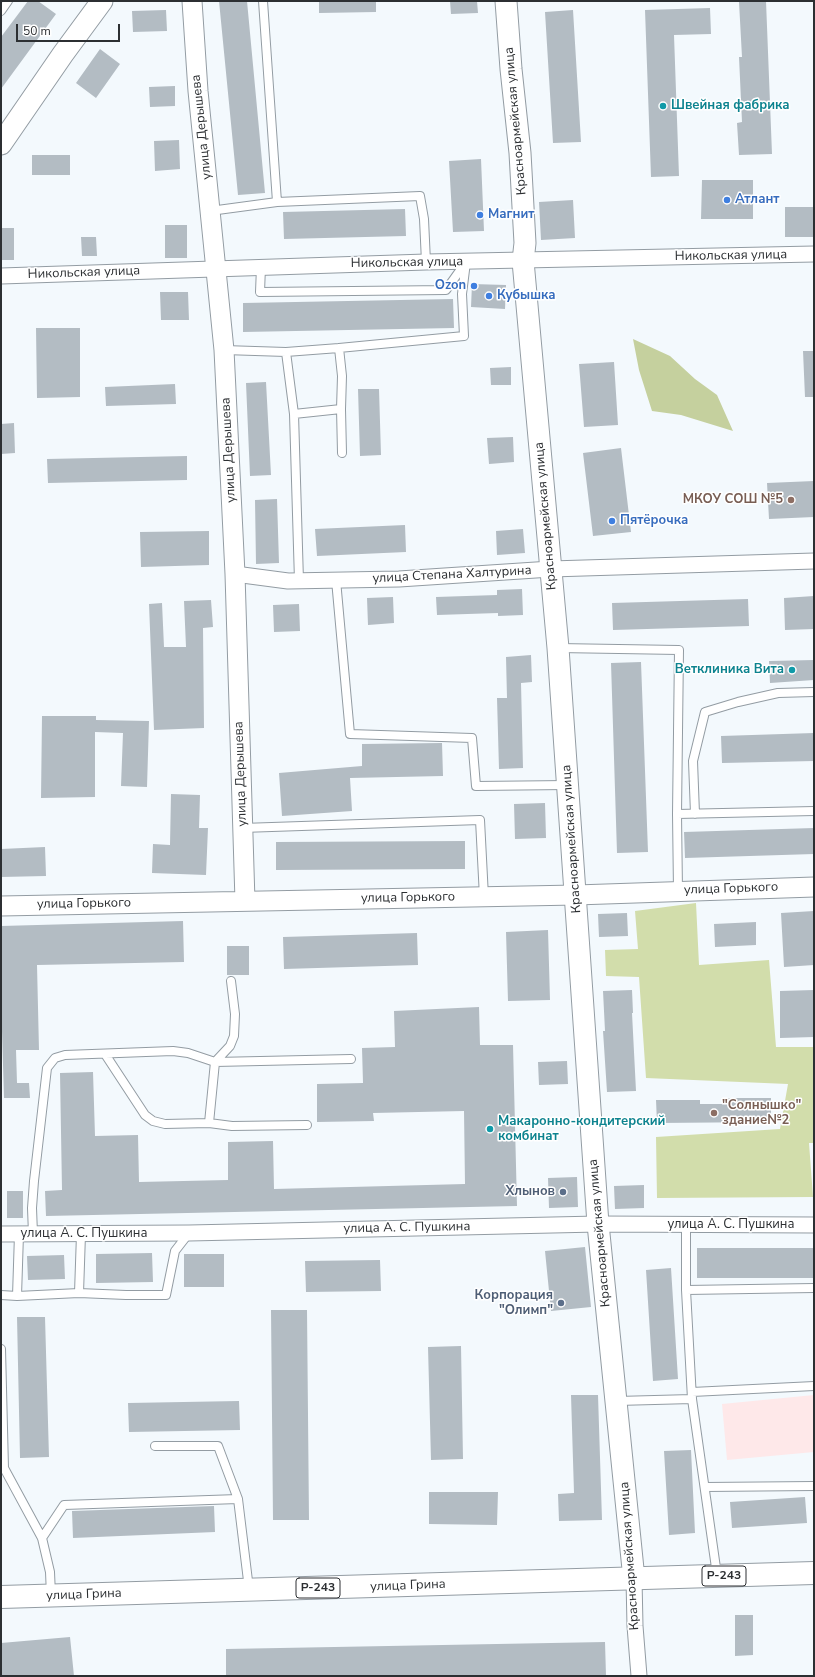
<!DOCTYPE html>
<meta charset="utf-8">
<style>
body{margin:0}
#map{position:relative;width:815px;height:1677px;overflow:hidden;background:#f3f9fd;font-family:"Nunito Sans",sans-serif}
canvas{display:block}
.frame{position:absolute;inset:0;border:2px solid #2c2f32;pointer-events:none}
.scale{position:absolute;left:16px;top:24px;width:104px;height:18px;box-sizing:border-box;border:2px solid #2c2f32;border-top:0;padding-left:5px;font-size:12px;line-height:14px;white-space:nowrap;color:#2c2f32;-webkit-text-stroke:3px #fff;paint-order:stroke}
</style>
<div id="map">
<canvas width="815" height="1677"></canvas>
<div class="frame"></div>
<div class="scale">50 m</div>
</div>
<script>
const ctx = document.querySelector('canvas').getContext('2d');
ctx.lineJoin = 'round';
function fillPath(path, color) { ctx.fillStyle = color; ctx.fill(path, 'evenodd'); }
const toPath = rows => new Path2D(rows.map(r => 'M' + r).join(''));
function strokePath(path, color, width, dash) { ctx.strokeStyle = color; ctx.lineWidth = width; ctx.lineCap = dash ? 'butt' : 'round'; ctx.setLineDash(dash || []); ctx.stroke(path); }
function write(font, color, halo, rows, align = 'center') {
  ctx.font = font + ' "Nunito Sans",sans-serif'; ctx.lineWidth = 3; ctx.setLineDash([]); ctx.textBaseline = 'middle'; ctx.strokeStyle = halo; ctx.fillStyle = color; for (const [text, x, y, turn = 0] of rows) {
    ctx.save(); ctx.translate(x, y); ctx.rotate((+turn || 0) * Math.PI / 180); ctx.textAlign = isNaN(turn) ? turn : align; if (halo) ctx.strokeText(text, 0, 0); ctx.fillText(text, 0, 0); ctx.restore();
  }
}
fillPath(toPath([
 [814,1395,814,1452,727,1460,722,1404]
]), '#fee8e9');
fillPath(toPath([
 [696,903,699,965,769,960,776,1047,814,1047,814,1143,809,1143,813,1197,657,1198,656,1137,780,1129,788,1084,646,1078,639,977,606,976,605,950,638,949,635,911]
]), '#d2ddab');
fillPath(toPath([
 [633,339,670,356,695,379,717,395,733,431,681,415,652,411,639,370]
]), '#c5d09e');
fillPath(toPath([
 [28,1,38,1,56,14,1,89,1,37],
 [219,1,247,1,265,193,238,195],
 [319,1,376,1,376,12,319,13],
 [450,1,477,1,478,13,451,14],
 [766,1,772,154,739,155,737,123,742,122,739,57,742,57,739,2],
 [710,8,711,34,674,35,679,176,651,177,645,10],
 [166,10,167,31,133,32,132,11],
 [573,10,581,142,553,143,545,12],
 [100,49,120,64,96,98,76,83],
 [175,86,175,106,150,107,149,87],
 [179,140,180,169,155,171,154,141],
 [32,155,70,155,70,175,32,175],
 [481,159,484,231,453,232,449,161],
 [702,180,753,180,753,219,701,219],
 [573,200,575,238,541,240,539,202],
 [785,207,814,207,814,237,785,237],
 [405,209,406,236,284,239,283,212],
 [165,225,187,225,187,258,165,258],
 [1,228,14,228,14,260,1,260],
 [81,237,96,237,97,256,82,256],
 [472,284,506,285,505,309,471,307],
 [160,292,188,292,189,320,161,320],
 [453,299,454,328,243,332,243,303],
 [36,328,80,328,80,397,37,398],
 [803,351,814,351,814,397,805,397],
 [614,362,618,425,584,427,579,364],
 [511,367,511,385,491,385,490,368],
 [266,382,271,475,250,476,246,383],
 [175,384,176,404,106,406,105,387],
 [358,389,379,389,381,455,360,456],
 [14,423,15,453,1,454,1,424],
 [513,437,514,462,489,464,487,438],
 [621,448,631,532,593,536,583,453],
 [187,456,187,480,48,483,47,459],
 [814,481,814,517,769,519,767,483],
 [277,499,279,563,256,564,255,500],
 [405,525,406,552,317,556,315,529],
 [523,529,525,553,497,555,496,531],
 [209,531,209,565,141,567,140,532],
 [522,589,523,615,498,616,498,613,437,615,436,597,497,595,497,590],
 [814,596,814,629,785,630,784,598],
 [393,597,394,623,368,625,367,598],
 [748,599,749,626,613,630,612,603],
 [211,600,213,627,203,628,204,728,154,730,149,604,162,603,164,647,186,647,184,601],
 [299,604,300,631,274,632,273,605],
 [531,655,532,682,521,683,523,768,499,769,497,698,507,698,506,657],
 [814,660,814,680,770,683,769,661],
 [641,662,648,852,617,853,611,663],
 [42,716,96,716,96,720,149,721,147,787,121,786,123,733,95,732,95,797,41,798],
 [814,733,814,761,722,763,721,736],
 [442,743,443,776,350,778,352,811,282,816,279,773,362,766,362,744],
 [171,794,200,795,199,828,208,828,206,875,152,873,153,844,170,845],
 [545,803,546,838,515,839,514,804],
 [814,828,814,854,685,858,684,832],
 [465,841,465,869,276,870,276,842],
 [45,847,46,876,1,877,1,849],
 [814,911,814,965,784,967,781,913],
 [627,913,628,936,599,937,598,914],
 [183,921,184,962,37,965,39,1050,16,1050,17,1083,29,1083,30,1098,4,1098,1,998,1,926],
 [756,922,756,945,715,947,714,924],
 [548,930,550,1000,508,1001,506,932],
 [417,933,418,965,284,969,283,937],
 [227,946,249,946,249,975,227,975],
 [632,990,633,1013,632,1013,636,1091,607,1092,603,1031,605,1031,603,991],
 [814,990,814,1037,780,1038,780,991],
 [479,1007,480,1045,513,1045,517,1206,46,1216,45,1191,62,1190,60,1073,93,1072,95,1136,138,1135,139,1182,228,1180,228,1142,273,1141,274,1189,465,1184,464,1111,373,1113,374,1121,317,1122,317,1084,363,1083,362,1048,395,1047,394,1011],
 [567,1061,568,1084,539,1085,538,1062],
 [722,1098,771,1098,771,1122,657,1123,656,1100,700,1100,700,1104,722,1104],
 [577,1177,578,1207,549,1208,548,1178],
 [644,1185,644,1208,615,1209,614,1186],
 [7,1191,23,1191,23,1218,7,1218],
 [585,1247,591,1307,551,1311,545,1251],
 [697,1248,814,1248,814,1278,697,1278],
 [152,1253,153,1282,96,1283,96,1254],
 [184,1254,224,1254,224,1287,184,1287],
 [64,1255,65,1279,28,1280,27,1256],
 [380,1260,381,1291,306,1292,305,1261],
 [671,1268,678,1379,653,1381,646,1270],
 [271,1310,307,1310,309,1520,273,1520],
 [17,1317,45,1317,49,1457,20,1458],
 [461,1346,463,1459,431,1460,428,1347],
 [571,1395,598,1395,602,1520,559,1521,558,1494,574,1493],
 [239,1401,240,1430,129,1432,128,1403],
 [691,1450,695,1533,669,1535,664,1451],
 [429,1492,498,1492,497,1525,429,1524],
 [805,1497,807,1523,732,1528,730,1502],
 [214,1506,215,1532,73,1538,72,1511],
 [735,1615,753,1615,753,1655,735,1656],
 [70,1637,74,1676,1,1676,1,1643],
 [605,1642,606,1676,226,1676,226,1649]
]), '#b3bcc3');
const service = toPath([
 [1,11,8,1],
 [277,202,420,196,424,219,426,262],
 [210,211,277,202,263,1],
 [261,267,260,292,446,290,466,262,462,294,464,336,339,348],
 [224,350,286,352,339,348,342,376,341,409],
 [286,352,294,414],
 [336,580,350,734,472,738,476,786,567,785],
 [299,581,294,414,341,409,342,453],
 [558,648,679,650,677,814,678,891],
 [677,814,814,811],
 [695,814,693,761,705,712,738,702,778,693,814,692],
 [242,828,480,820,484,897],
 [105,1054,145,1115,153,1121,165,1124,209,1123,215,1062,230,1046,234,1036,235,1014,231,981],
 [209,1123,232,1126,307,1125],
 [686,1226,686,1290,692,1399,717,1575],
 [33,1234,32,1208,34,1181,47,1068,55,1058,65,1055,173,1051,188,1053,215,1062,351,1059],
 [686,1290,814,1288],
 [79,1293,81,1234],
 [1,1295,17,1296,79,1293,126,1295,166,1295,175,1251,189,1233],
 [17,1296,19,1234],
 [1,1349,4,1468],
 [692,1392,814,1386],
 [617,1401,692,1399],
 [155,1446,218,1446,238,1499],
 [1,1468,4,1468,42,1538,50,1572,51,1595],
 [705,1487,814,1486],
 [42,1538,64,1505,238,1499,249,1589]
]);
const minor = toPath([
 [1,276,426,262,814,254],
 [235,574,288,581,399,579,551,569,814,561],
 [1,1234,189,1233,598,1224,814,1225],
 [634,1579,635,1626,639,1676]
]);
const tertiary = toPath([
 [192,1,198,91,224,350,235,574,245,901],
 [1,906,576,895,814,887]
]);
const secondary = toPath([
 [506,1,511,69,520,153,525,243,523,261,558,648,598,1224,634,1579],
 [1,144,63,54,102,1]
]);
const trunk = toPath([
 [1,1597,814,1573]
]);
strokePath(service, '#939ca3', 10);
strokePath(minor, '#939ca3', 17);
strokePath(tertiary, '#939ca3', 21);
strokePath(secondary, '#939ca3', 23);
strokePath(trunk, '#939ca3', 24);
strokePath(service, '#fff', 8);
strokePath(minor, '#fff', 15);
strokePath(tertiary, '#fff', 19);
strokePath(secondary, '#fff', 21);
strokePath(trunk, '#fff', 22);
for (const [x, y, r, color] of [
 [663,106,4,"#0f9aa8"],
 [727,200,4,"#3f7fe0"],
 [480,215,4,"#3f7fe0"],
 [474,286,4,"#3f7fe0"],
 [489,296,4,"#3f7fe0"],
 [791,500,4,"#8d6e63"],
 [612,521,4,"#3f7fe0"],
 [792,670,4,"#0f9aa8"],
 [714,1113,4,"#8d6e63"],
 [490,1129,4,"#0f9aa8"],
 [563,1192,4,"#5c6f8a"],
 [561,1303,4,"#5c6f8a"]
]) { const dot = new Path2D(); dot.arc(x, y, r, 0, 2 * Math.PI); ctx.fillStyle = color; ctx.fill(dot); strokePath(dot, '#fff', 1.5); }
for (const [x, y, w] of [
 [724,1576,44],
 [318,1588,44]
]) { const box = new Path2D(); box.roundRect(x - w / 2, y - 10, w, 20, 3); ctx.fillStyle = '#fff'; ctx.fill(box); strokePath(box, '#2c2f32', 1); }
write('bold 12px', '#2c2f32', null, [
 ["Р-243",724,1576],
 ["Р-243",318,1588]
]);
write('bold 13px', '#0d838f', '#fff', [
 ["Швейная фабрика",671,106],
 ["Ветклиника Вита",784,670,"right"],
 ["Макаронно-кондитерский",498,1122],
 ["комбинат",498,1137]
], 'left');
write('13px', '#2c2f32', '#fff', [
 ["Красноармейская улица",516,121,-95],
 ["улица Дерышева",202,127,-96],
 ["Никольская улица",731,256,-1],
 ["Никольская улица",407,263,-1],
 ["Никольская улица",84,273,-2],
 ["улица Дерышева",229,450,-93],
 ["Красноармейская улица",546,516,-95],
 ["улица Степана Халтурина",452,575,-3],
 ["улица Дерышева",241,774,-92],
 ["Красноармейская улица",572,839,-94],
 ["улица Горького",731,889,-2],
 ["улица Горького",408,898,-1],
 ["улица Горького",84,904,-1],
 ["улица А. С. Пушкина",731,1225],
 ["улица А. С. Пушкина",407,1228,-1],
 ["Красноармейская улица",600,1233,-95],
 ["улица А. С. Пушкина",84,1234],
 ["Красноармейская улица",630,1556,-94],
 ["улица Грина",408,1586,-2],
 ["улица Грина",84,1595,-2]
]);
write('bold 13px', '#366cbe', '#fff', [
 ["Атлант",735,200],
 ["Магнит",488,215],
 ["Ozon",466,286,"right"],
 ["Кубышка",497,296],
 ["Пятёрочка",620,521]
], 'left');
write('bold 13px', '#785e54', '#fff', [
 ["МКОУ СОШ №5",783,500],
 ["\"Солнышко\"",722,1106,"left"],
 ["здание№2",722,1121,"left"]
], 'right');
write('bold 13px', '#4e5e75', '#fff', [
 ["Хлынов",555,1192],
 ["Корпорация",553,1296],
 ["\"Олимп\"",553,1311]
], 'right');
</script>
